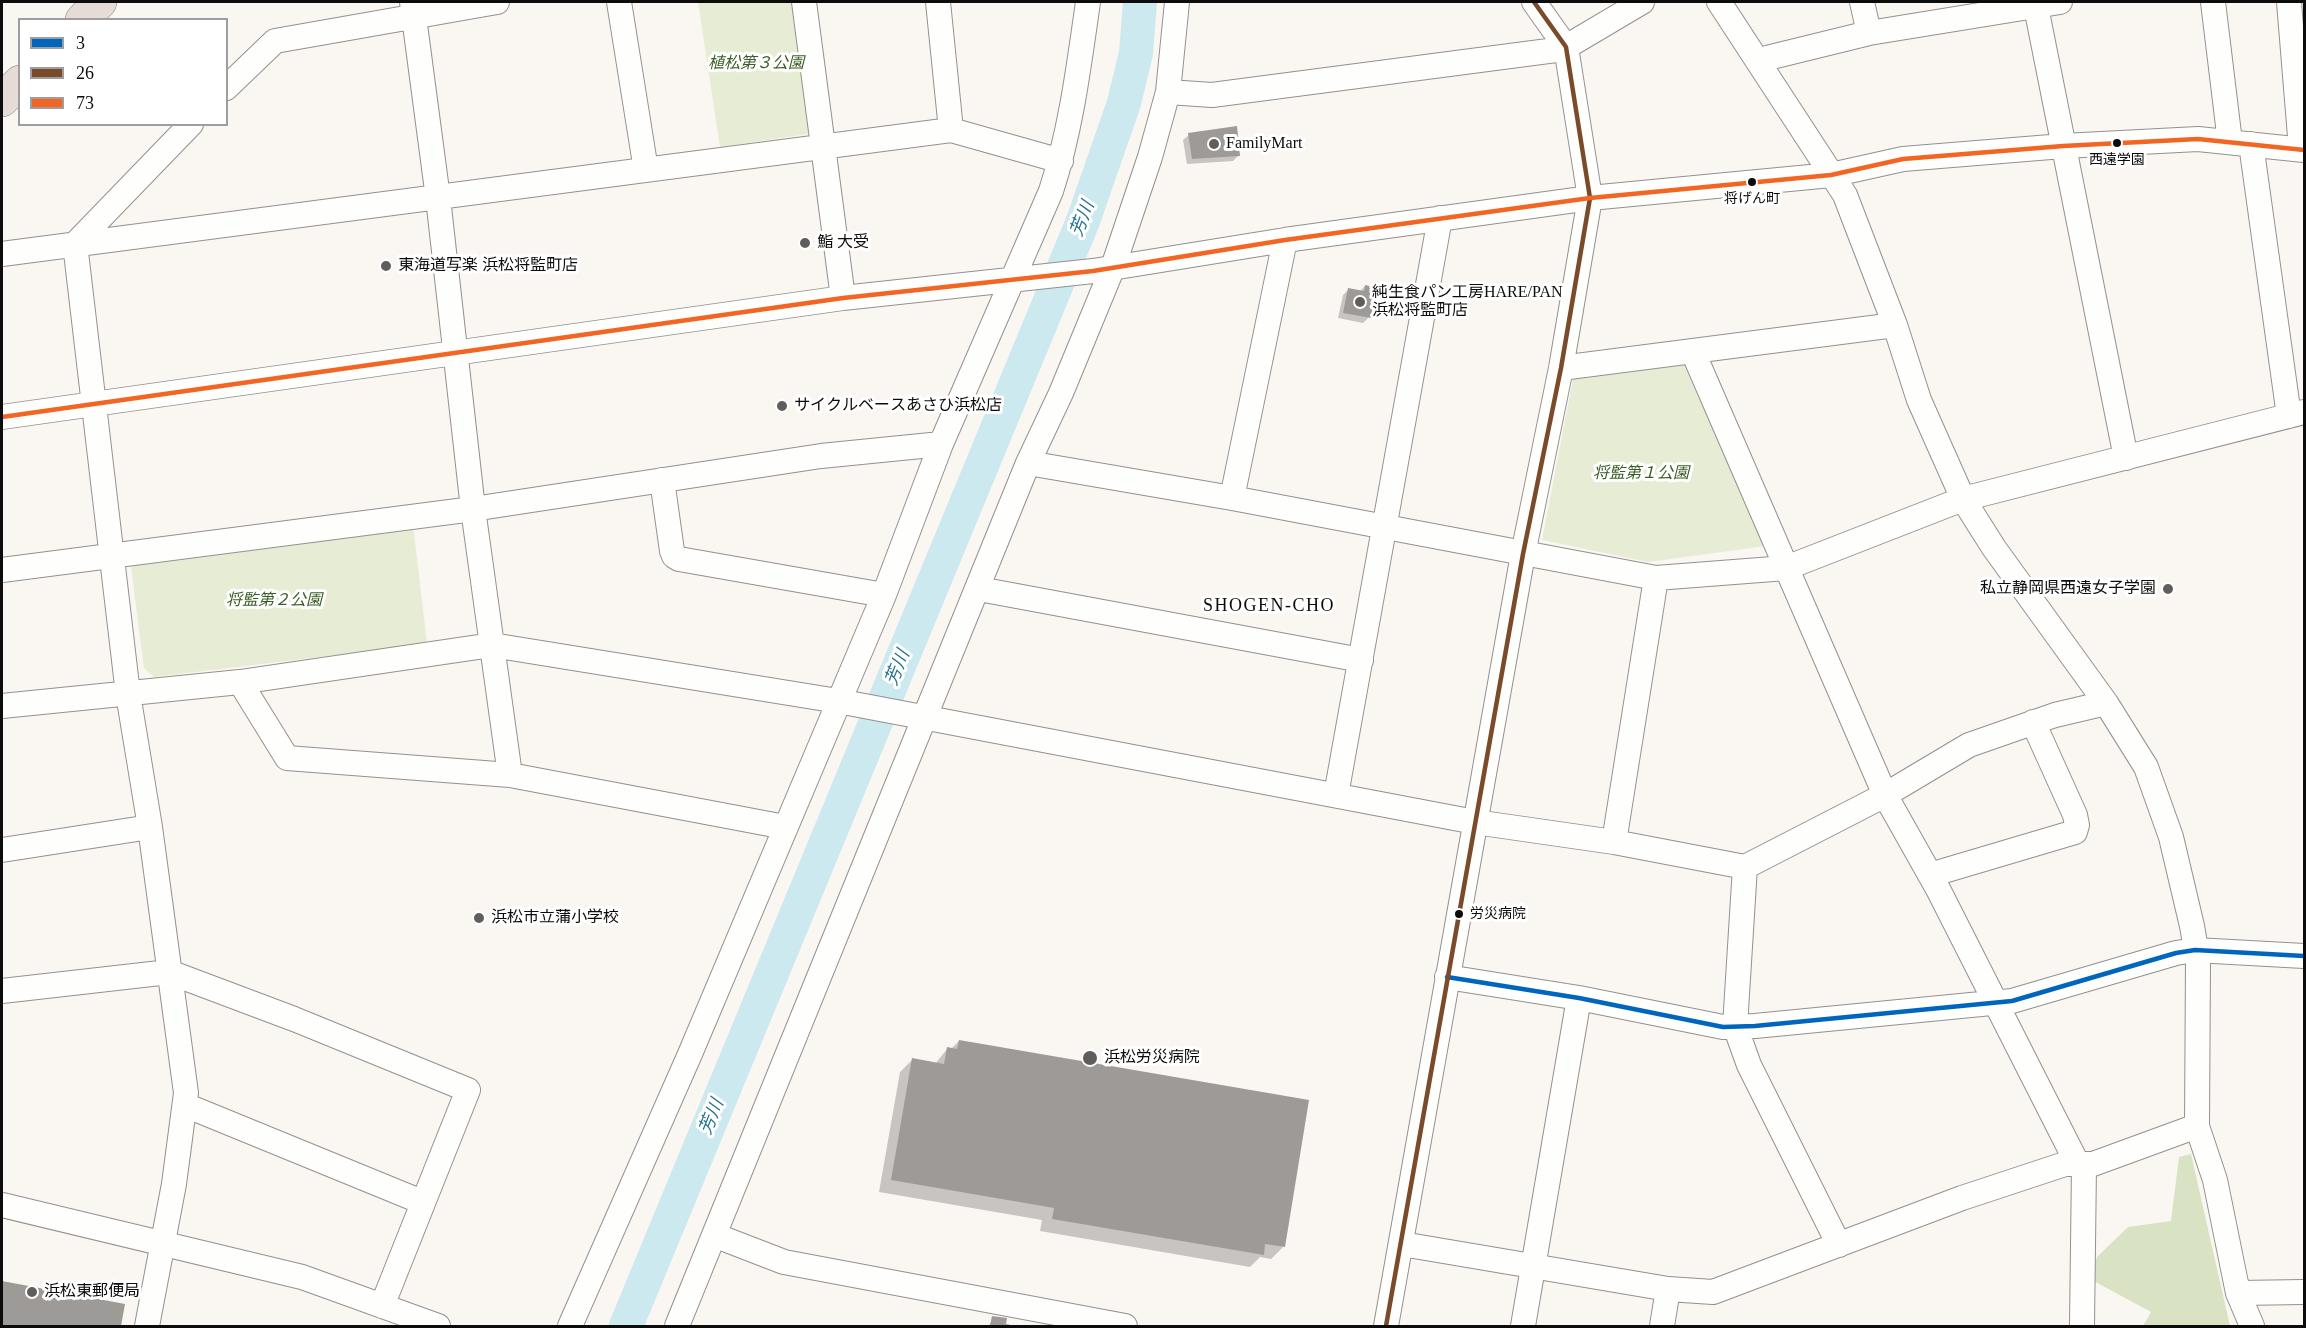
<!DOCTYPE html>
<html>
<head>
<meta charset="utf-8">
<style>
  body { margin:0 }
  #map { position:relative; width:2306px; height:1328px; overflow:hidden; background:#faf6f2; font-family:"Times New Roman",serif }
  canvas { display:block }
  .frame { position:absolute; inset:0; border:3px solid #0c0c0c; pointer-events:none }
  .legend { position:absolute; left:18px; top:18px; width:210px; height:108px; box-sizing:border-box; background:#fff; border:2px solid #9e9e9e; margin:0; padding:8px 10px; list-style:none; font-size:18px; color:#0c0c0c }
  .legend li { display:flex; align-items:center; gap:12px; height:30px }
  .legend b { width:30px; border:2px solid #9e9e9e }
</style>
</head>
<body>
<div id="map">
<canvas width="2306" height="1328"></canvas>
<div class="frame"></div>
<ul class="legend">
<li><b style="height:8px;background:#0065bd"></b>3</li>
<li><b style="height:8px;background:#7a4b2a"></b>26</li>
<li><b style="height:8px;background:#f26522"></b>73</li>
</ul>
</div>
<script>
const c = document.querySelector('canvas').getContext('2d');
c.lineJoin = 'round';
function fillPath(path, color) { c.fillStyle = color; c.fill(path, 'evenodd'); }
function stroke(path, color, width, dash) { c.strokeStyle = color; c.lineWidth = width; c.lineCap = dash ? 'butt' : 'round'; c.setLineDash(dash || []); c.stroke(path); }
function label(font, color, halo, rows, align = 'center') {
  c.font = font + ' "Times New Roman","Noto Sans JP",serif'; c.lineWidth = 6; c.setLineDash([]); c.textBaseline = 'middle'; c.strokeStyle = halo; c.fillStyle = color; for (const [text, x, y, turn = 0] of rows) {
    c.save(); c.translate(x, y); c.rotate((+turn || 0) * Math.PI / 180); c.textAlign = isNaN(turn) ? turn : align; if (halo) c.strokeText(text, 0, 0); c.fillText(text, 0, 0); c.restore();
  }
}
const green = new Path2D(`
  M698 2H796L815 127 808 134 720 147Z
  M1683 363 1766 546 1648 562 1542 540 1574 374Z
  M413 524 427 644 154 677 144 668 131 567 139 556Z`);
const forest = new Path2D(`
  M2191 1154 2230 1326H2143L2151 1312 2090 1279 2097 1257 2128 1227 2171 1221 2179 1157Z`);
const shadow = new Path2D(`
  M1189 135 1239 155 1233 161 1187 164 1183 140Z
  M1365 286 1369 317 1363 323 1338 318 1343 295 1349 289 1360 291Z
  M959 1041 1283 1247 1271 1259 1260 1257 1250 1267 1040 1231 1042 1220 879 1192 900 1072 912 1060 935 1064 947 1049H951Z
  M2 1282 124 1305 120 1326H2Z
  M993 1317 1004 1325 1013 1326H989Z`);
const river = new Path2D(`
  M626 1326 1083 221 1124 103 1136 53 1140 2`);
const building = new Path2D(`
  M1237 126 1240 156 1192 159 1188 133Z
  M1365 285 1378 288 1371 318 1343 313 1348 288 1364 291Z
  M959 1040 1309 1100 1285 1247 1265 1244 1264 1255 1052 1219 1054 1208 891 1180 912 1058 944 1064 947 1047 957 1049Z
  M2 1281 125 1304 121 1326H2Z
  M992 1316 1007 1318 1006 1324 1015 1326H990Z`);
const minor = new Path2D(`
  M412 2 438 198 473 509 510 775
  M619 2 646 170
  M804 2 843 298
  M938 2 951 130
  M1719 2 1845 195 1895 325 1919 400 1963 499 1994 548 2106 703 2146 767 2171 837 2192 926 2198 961 2197 1126 2215 1180 2238 1293 2252 1326
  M1862 2 1869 33
  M2035 2 2126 458
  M2213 2 2230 142
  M2289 2 2301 149
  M1759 60 1869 33 2060 2
  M226 88 275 41 497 2
  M1168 92 1212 95 1556 50 1566 47 1642 2
  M2251 144 2289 416
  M2 254 951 130 1061 161
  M1693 352 1885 795 1938 889 2078 1165
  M1561 368 1895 325
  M2 417 843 298 1093 271 1285 240 1590 198 1831 175 1903 159 2063 146 2198 139 2304 150
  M1028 463 1232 498 1656 578 1786 568 1963 499 2304 412
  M662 480 672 551 674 556 679 559 884 595
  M1232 498 1285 240
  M2 570 473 509 821 456 941 444
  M979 589 1361 660
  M240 682 287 758 510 775 785 827
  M2 706 240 682 492 645 838 701 1475 822 1614 842 1745 867
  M1336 795 1440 218
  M1614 842 1656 578
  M2 850 150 827
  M1930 875 2075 832 2077 825 2075 815 2033 722
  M1447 977 1579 998 1723 1027 1755 1026 2012 1001 2176 953 2195 950 2304 956
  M2 991 169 972 294 1019 468 1090 382 1306
  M185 1105 422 1202
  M2 1205 302 1277 438 1326
  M714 1235 784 1262 1125 1326
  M1402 1244 1668 1289 1713 1292 1962 1198 2065 1164H2093L2197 1126
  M1839 1245 1749 1065 1735 1026 1745 867 1885 795 1969 745 2055 715 2106 703
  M2238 1293 2304 1292
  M147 1326 174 1184 186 1093 150 827 128 694 75 244 191 124
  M570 1326 690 1054 884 595 941 444 1051 191C1071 130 1079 65 1088 2
  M677 1326 1028 463 1061 393 1113 267 1150 157 1168 92 1177 2
  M1386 1326 1523 554 1561 368 1590 198 1566 47 1534 2
  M1523 1326 1579 998
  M1662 1326 1668 1289
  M2082 1326 2084 1165`);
const highway = new Path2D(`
  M82 20 100 2
  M2 100 20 82`);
const bus1 = new Path2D(`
  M1447 977 1579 998 1723 1027 1755 1026 2012 1001 2176 953 2195 950 2304 956`);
const bus2 = new Path2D(`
  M1386 1326 1523 554 1561 368 1590 198 1566 47 1534 2`);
const bus3 = new Path2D(`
  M2 417 843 298 1093 271 1285 240 1590 198 1831 175 1903 159 2063 146 2198 139 2304 150`);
const markers = [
  [2117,143,5,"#0c0c0c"],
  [1214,144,6,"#5f5e5c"],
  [1752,182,5,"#0c0c0c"],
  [805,243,6,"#5f5e5c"],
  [386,266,6,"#5f5e5c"],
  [1360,302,6,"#5f5e5c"],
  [782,406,6,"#5f5e5c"],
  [2168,589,6,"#5f5e5c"],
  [1459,914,5,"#0c0c0c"],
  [479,918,6,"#5f5e5c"],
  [1090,1058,8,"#5f5e5c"],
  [32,1292,6,"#5f5e5c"]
];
const busNames = [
  ["西遠学園",2117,160],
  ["将げん町",1752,199],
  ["労災病院",1470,914,"left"]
];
const parkNames = [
  ["植松第３公園",756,64],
  ["将監第１公園",1641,474],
  ["将監第２公園",274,601]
];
const poiNames = [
  ["FamilyMart",1226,144],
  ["鮨 大受",817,243],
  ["東海道写楽 浜松将監町店",398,266],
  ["純生食パン工房HARE/PAN",1372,293],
  ["浜松将監町店",1372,311],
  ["サイクルベースあさひ浜松店",794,406],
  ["私立静岡県西遠女子学園",2156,589,"right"],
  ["浜松市立蒲小学校",491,918],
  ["浜松労災病院",1104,1058],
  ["浜松東郵便局",44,1292]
];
const waterNames = [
  ["芳川",1083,219,-69],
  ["芳川",898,668,-68],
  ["芳川",712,1117,-68]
];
const neighbourhoodNames = [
  ["SHOGEN-CHO",1269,606]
];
fillPath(green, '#e7ecd4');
fillPath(forest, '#d9e2c3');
fillPath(shadow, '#0003');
stroke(river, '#cce9ef', 34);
fillPath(building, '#9d9a97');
stroke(minor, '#939190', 26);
stroke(highway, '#807f7d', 34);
stroke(minor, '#fefefd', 24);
stroke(highway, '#e6dcd7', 33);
stroke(bus1, '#0065bd', 4.5);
stroke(bus2, '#7a4b2a', 4.5);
stroke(bus3, '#f26522', 4.5);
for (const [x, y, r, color] of markers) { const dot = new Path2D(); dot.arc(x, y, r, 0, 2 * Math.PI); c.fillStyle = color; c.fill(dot); stroke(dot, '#fff', 2); }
label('14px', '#0c0c0c', '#fff', busNames);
label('italic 16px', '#3a5c25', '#fff', parkNames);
label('16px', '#0c0c0c', '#fff', poiNames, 'left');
label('italic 18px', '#26738e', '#fff', waterNames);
c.letterSpacing = '1.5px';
label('18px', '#0c0c0c', '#fff', neighbourhoodNames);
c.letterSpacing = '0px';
</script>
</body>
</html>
